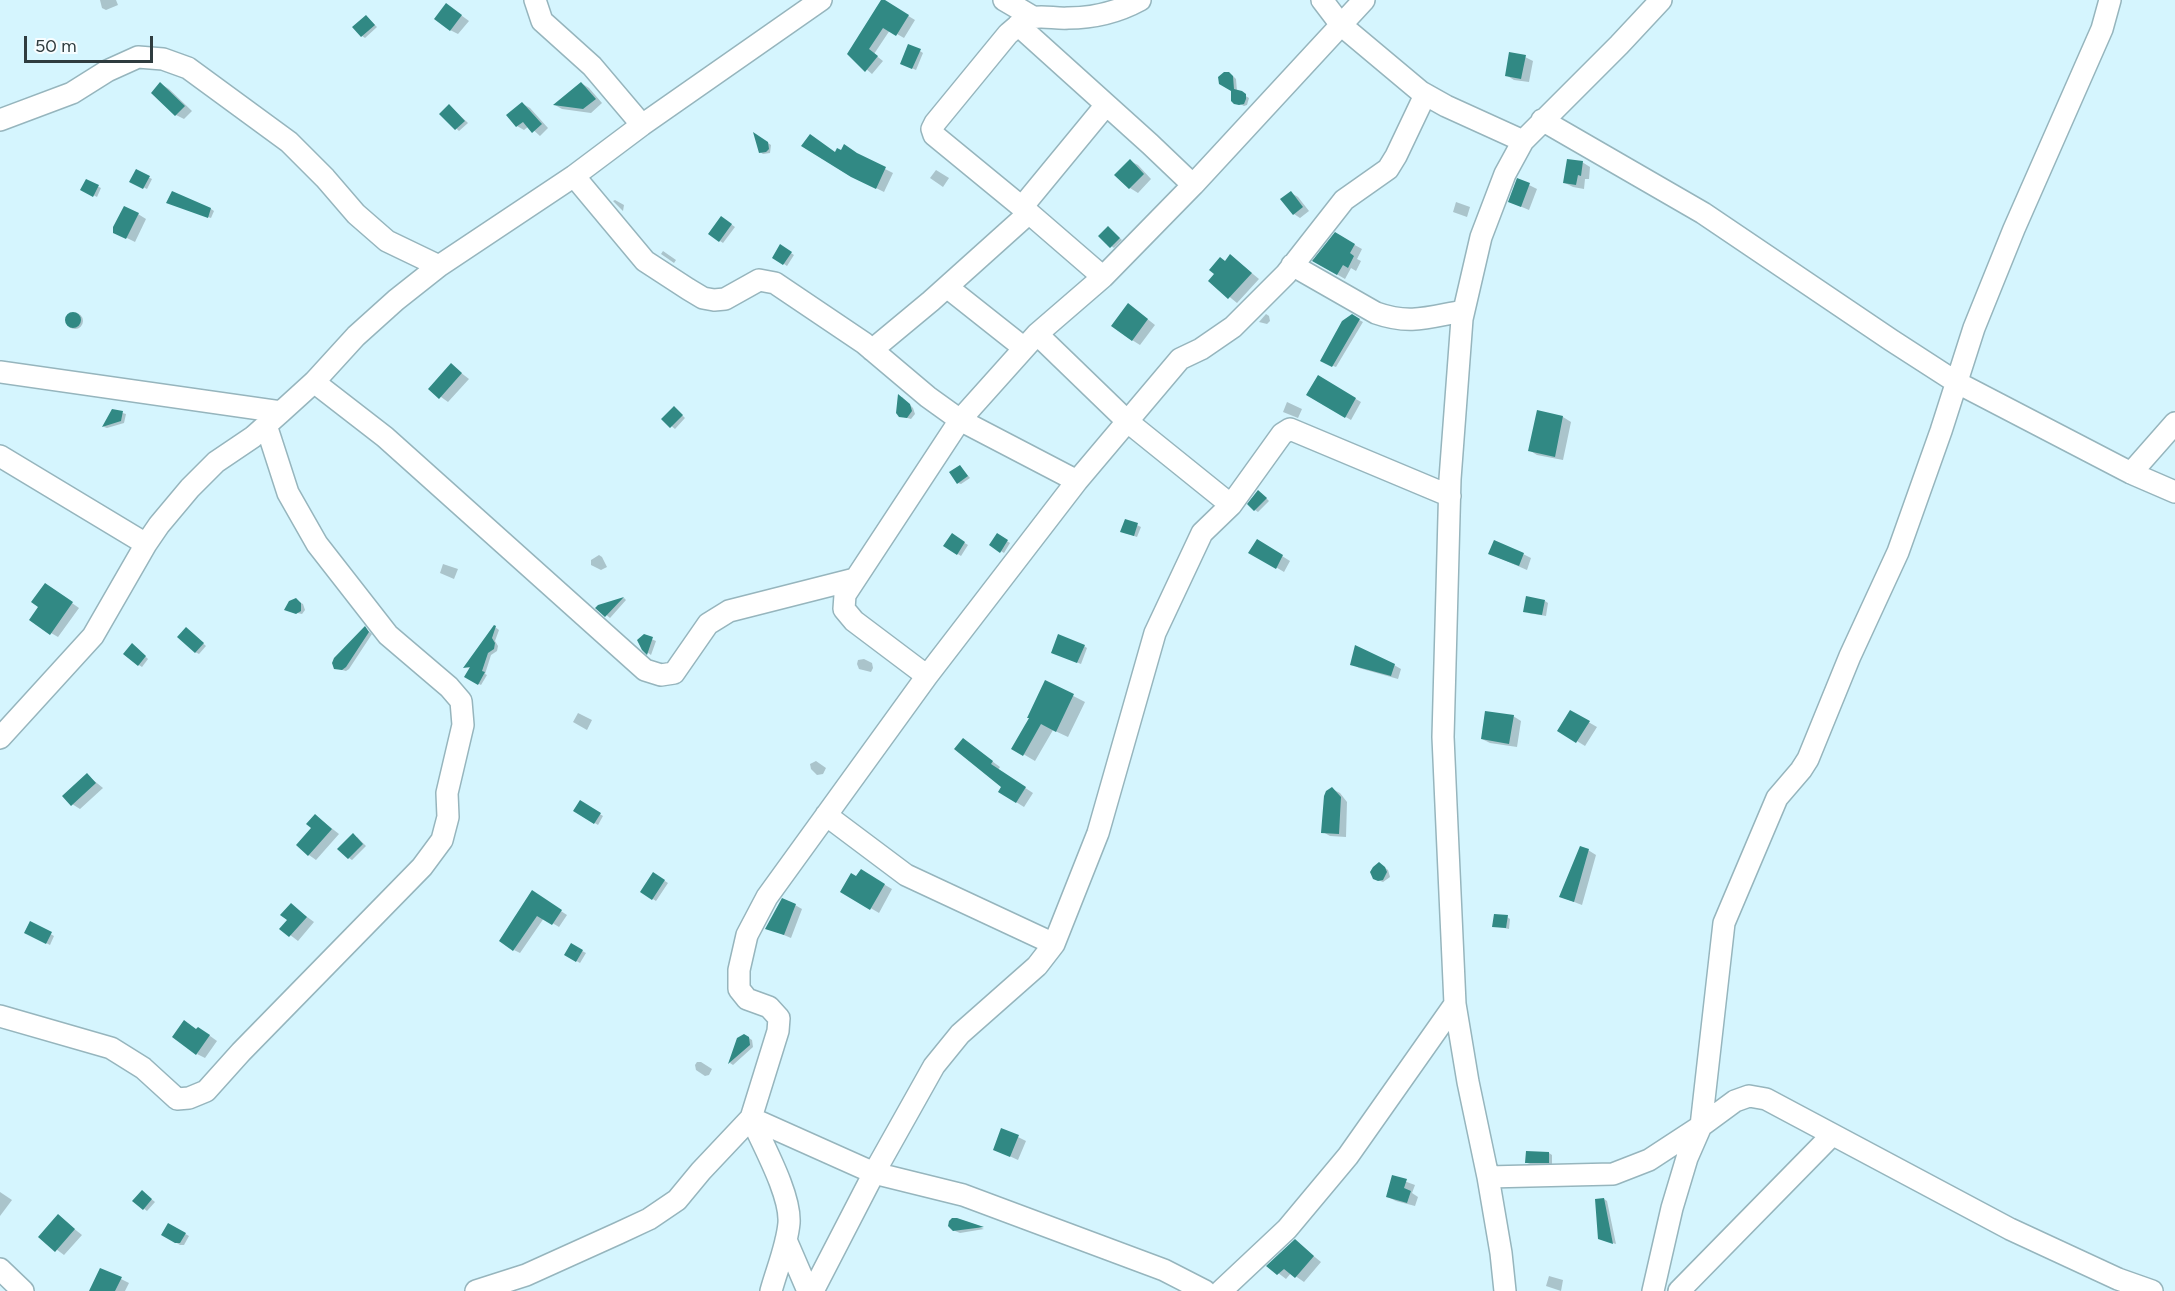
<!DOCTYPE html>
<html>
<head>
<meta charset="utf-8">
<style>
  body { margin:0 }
  #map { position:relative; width:2175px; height:1291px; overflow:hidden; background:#d5f5fe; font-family:Figtree,sans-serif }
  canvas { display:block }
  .scale { position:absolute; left:24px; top:36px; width:129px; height:27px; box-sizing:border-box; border:3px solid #2f3c3f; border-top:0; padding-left:8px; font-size:18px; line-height:21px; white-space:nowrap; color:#2f3c3f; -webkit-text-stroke:4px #f7fdff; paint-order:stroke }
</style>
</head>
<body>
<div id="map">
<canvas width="2175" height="1291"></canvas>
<div class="scale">50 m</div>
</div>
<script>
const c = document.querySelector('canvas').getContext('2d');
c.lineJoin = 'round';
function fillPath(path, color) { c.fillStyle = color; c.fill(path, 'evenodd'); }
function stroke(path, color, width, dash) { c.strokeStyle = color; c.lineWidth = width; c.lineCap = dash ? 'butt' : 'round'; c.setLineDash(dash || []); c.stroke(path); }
const shadow = new Path2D(`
  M100 0H116L118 5 106 10 102 8Z
  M882 0 915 20 904 38 890 30 874 54 883 61 872 74 849 54Z
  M454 10 469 21 458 34 450 30Z
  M366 16 377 27 365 38 362 36Z
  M920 51 923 53 916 70 905 65Z
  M1525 57 1533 61 1529 82 1514 80 1506 75Z
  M1233 76 1236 79 1237 91 1249 98 1247 105 1244 106 1233 100Z
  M581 83 589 88 602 103 591 113 562 109 555 105Z
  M161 84 169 89 192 111 184 119 176 115Z
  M523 104 530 108 548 128 540 136 529 126 524 130 517 126 508 115Z
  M450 106 468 123 459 131 441 114Z
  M755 135 771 145 770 153 763 154 760 152Z
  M836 153 861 157 893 173 884 192 860 180Z
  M1130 161 1138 165 1151 179 1138 193 1130 188 1117 175Z
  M1582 162 1590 167 1589 179H1585L1584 189 1573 187 1565 183Z
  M936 170 949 178 943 187 930 178Z
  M136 171 152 179 147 189 131 181Z
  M87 181 101 188 97 197 82 189Z
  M1529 185 1537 189 1529 210 1510 202Z
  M1291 193 1298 197 1309 211 1300 218 1294 214Z
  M615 200 624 205 623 211 613 201Z
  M1456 202 1470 207 1467 217 1453 212Z
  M172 204 211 209 214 211 211 218Z
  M138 214 146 219 135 242 123 236Z
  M725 220 735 227 723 243 720 241Z
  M1111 230 1122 240 1114 248 1111 246Z
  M1335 234 1362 249 1357 259 1361 261 1356 271 1351 268 1345 279 1314 261Z
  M780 246 794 255 787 266 774 257Z
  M663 251 676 260 674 263 661 254Z
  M1231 256 1259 279 1237 303 1210 281Z
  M1136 310 1155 325 1140 345 1132 340Z
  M67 321a8 8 0 1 1 16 0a8 8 0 1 1-16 0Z
  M1266 314 1269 316 1270 321 1267 324 1259 322Z
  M1352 316 1363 322 1336 367 1325 363Z
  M451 365 469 379 448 402 430 389Z
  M1318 377 1361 402 1351 420 1308 395Z
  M902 397 913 408 915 414 911 419 900 416Z
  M1287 402 1302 409 1298 418 1283 412Z
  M112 410 126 414 124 423 107 428 104 427Z
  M677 410 685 418 675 429 663 419Z
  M1538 412 1563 417 1571 422 1563 460 1537 455 1529 450Z
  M960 466 970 478 961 484 958 483Z
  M1261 493 1269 501 1258 512 1255 510Z
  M1126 520 1141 527 1137 537 1125 533Z
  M952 535 968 545 961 556 945 546Z
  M997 535 1010 543 1004 553 991 545Z
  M1258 541 1290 561 1284 572 1251 552Z
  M1490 554H1523L1531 558 1527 570Z
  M599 555 602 557 607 567 601 570 591 565V560Z
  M443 564 458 569 454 579 440 573Z
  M52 589 79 608 58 637 51 633Z
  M624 598 626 600 610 618 598 608Z
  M295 600 303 604 305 610 302 614 289 611Z
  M1545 601 1548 603 1546 616 1528 613Z
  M495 627 499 630 495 641 498 646 497 651 491 655 485 674 487 675 481 685 466 677 471 668 465 667Z
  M365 628 372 634 349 669 346 671 335 668Z
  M190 631 206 646 199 654 195 652Z
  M644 636 656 641 651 655 643 649Z
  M1084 646 1087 648 1081 664 1056 654Z
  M136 647 148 659 142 667 139 665Z
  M864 659 872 663 873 668 871 672 859 669 857 664 858 660Z
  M1352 664 1394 665 1401 669 1398 679 1359 668Z
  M1046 682 1085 702 1068 737 1053 730 1035 761 1013 748 1031 718Z
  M1571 712 1597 727 1585 746 1559 730Z
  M578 713 592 720 587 730 573 722Z
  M1513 716 1521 721 1517 747 1490 743 1482 739Z
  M963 740 1000 767 998 770 1033 793 1024 807 1000 792 1003 786Z
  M816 761 826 768 823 774 817 775 811 769 810 764Z
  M87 775 103 788 80 809 72 804Z
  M1332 789 1340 793 1347 802 1346 837 1330 836 1323 832Z
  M580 802 603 816 598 825 575 811Z
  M316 816 339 834 316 860 309 855Z
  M357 837 366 846 352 860 349 858Z
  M1588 850 1596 855 1582 905 1561 897Z
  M1382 866 1388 870 1390 877 1383 882 1378 880Z
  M861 871 892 889 879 913 842 891 857 878Z
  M654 874 668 883 656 901 642 892Z
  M532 892 567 915 559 927 544 918 520 953 514 950Z
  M291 905 314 922 298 941 281 928 289 920Z
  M795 905 802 909 791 938 767 928Z
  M1507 917 1510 919 1509 929 1494 926Z
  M30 923 54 936 50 945 26 933Z
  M571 945 586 953 580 963 566 955Z
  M206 1033 217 1041 205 1058 197 1054Z
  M749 1038 752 1040 753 1047 733 1065 730 1063 738 1039Z
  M697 1062H701L712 1069 709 1075 705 1076 696 1070 695 1065Z
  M1018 1137 1026 1141 1018 1160 994 1149Z
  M1549 1153 1552 1155V1164H1530L1527 1163Z
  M1393 1177 1415 1185 1412 1193 1418 1197 1415 1206 1396 1201 1388 1197Z
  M0 1192 12 1200 0 1216Z
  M145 1194 155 1202 147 1211 134 1201Z
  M1604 1199 1607 1201 1616 1244 1603 1240Z
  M58 1216 82 1235 64 1255 40 1237Z
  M957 1219 984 1229 960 1233 955 1231Z
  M169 1225 189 1236 184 1245H180L163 1235Z
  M1295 1241 1321 1262 1304 1282 1291 1273 1286 1279 1269 1266Z
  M1549 1276 1563 1280 1561 1291 1546 1286Z
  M121 1279 129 1283 125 1291H91Z`);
const building = new Path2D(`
  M881 0H885L909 15 896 36 883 28 869 49 878 56 865 72 847 54Z
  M446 3 462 15 450 31 434 19Z
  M366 15 375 25 361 37 352 27Z
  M908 44 921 49 912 69 900 64Z
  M1509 52 1526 55 1521 79 1505 76Z
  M1224 72H1229L1233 76 1234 89 1242 91 1246 94V99L1244 104 1239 105 1234 104 1231 101V91L1219 84 1218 77Z
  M160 82 185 106 175 116 151 93Z
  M581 82 596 99 583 109 553 105Z
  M522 102 542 124 532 133 523 122 516 127 506 115Z
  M449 104 465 121 455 130 439 114Z
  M753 132 768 142 769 149 766 152 759 153Z
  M810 134 835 152 837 148 841 150 844 144 857 153 886 167 876 189 851 177 801 146Z
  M1130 159 1144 174 1129 189 1114 175Z
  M1567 159 1583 161 1581 176 1578 175 1576 185 1563 183Z
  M136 169 150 176 143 189 129 182Z
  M1517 178 1530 183 1521 207 1508 202Z
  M86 179 99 185 93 197 80 190Z
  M172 191 211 208 208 218 166 203Z
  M1291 191 1303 207 1293 215 1280 199Z
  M124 206 139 213 126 239 113 233V227Z
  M721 216 732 224 719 242 708 234Z
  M1108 226 1120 238 1110 248 1098 236Z
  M1335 232 1355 244 1350 253 1354 256 1348 268 1343 265 1337 275 1312 261Z
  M780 244 792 252 783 265 772 258Z
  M1230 254 1252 273 1228 299 1208 281 1214 274 1209 270 1220 257 1225 261Z
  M1128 303 1148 319 1132 341 1111 326Z
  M65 320a8 8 0 1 1 16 0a8 8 0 1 1-16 0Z
  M1352 314 1360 319 1332 367 1320 361 1342 321Z
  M451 363 462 373 439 399 428 389Z
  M1318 375 1356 398 1345 418 1306 395Z
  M898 394 910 404 912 411 907 418 899 417 896 413Z
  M674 406 683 415 670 428 661 419Z
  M112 409 123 411 121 421 102 427Z
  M1537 410 1563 416 1555 457 1528 451Z
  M960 465 968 476 957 484 949 472Z
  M1258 490 1267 498 1254 511 1247 504Z
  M1125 519 1138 523 1134 536 1120 532Z
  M952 533 965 542 957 555 943 546Z
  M997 533 1008 540 1000 553 989 545Z
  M1257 539 1283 555 1276 569 1248 553Z
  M1494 540 1524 553 1519 566 1488 554Z
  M45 583 73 602 50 635 29 620 38 607 31 602Z
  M1526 596 1545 600 1542 615 1523 612Z
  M624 597 605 617 595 608 598 605Z
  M296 598 301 603V611L296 614 284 610 289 601Z
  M494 625 496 626 492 638 495 643 494 649 488 653 482 671 485 672 478 685 464 677 470 667 463 668Z
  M365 626 369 632 346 667 342 670 334 669 332 663 334 658Z
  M186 627 204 643 195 653 177 637Z
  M644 634 653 637 647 655 642 650 637 640Z
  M1058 634 1085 645 1077 663 1051 653Z
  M132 643 146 656 138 666 123 654Z
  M1355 645 1395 664 1391 676 1350 665Z
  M1045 680 1074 694 1056 732 1041 724 1023 756 1011 749 1029 718H1027Z
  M1570 710 1590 721 1576 743 1557 731Z
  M1485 711 1514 715 1509 744 1481 739Z
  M963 738 993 761 991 764 1026 787 1016 803 998 792 1001 787 954 749Z
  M87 773 96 783 71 806 62 796Z
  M1332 787 1341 797 1339 834 1321 833 1324 796 1326 791Z
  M580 800 601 813 594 824 573 811Z
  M315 814 332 829 308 856 296 845 311 828 306 824Z
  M353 833 363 844 348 859 337 849Z
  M1580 846 1589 849 1574 902 1559 897Z
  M1379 862 1385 867 1387 872 1383 880 1378 881 1373 879 1370 872 1373 867Z
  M861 869 885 884 870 910 840 892 851 873 856 876Z
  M653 872 665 880 652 900 640 892Z
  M532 890 562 910 552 925 537 916 513 951 499 941Z
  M782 898 796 904 784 935 765 929Z
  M291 903 307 917 289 937 279 929 287 920 280 915Z
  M1494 914 1508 915 1506 928 1492 927Z
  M30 921 52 932 46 944 24 933Z
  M571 943 583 950 576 962 564 955Z
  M184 1020 196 1029 198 1027 210 1035 196 1055 172 1037Z
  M744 1034 749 1037 750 1045 728 1064 737 1038Z
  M1001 1128 1019 1135 1010 1157 993 1150Z
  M1526 1151 1549 1152V1163H1525Z
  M1392 1175 1407 1179 1404 1188 1411 1191 1407 1203 1386 1197Z
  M142 1190 152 1199 143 1210 132 1201Z
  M1604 1198 1613 1244 1598 1239 1595 1199Z
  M58 1214 75 1229 55 1252 38 1237Z
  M952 1218H957L984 1227 953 1231 948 1226 949 1221Z
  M168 1223 186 1233 180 1243H175L161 1235Z
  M1295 1239 1314 1256 1295 1278 1284 1269 1277 1275 1266 1266Z
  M100 1268 122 1277 115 1291H89Z`);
const minor = new Path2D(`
  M535 0 542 21 592 66 642 125
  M1004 0 1033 17
  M1322 0 1341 25 1421 92 1446 106 1523 141
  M1018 25 1150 144 1193 185
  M0 120 72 93 107 71 138 57 163 59 188 68 289 142 325 178 356 214 387 241 439 266
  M1542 120 1703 213 1891 340 1956 382 2131 473 2175 492
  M574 176 645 261 688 289 703 298 714 300 725 299 759 280 775 283 864 343 928 397 960 420 1077 481
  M1022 207 1106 105
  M1292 265 1376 313C1410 325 1429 317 1463 311
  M1103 277 1029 213 934 135 932 129 935 123 1008 34C1015 28 1022 21 1031 18 1042 15 1056 19 1068 18 1093 18 1118 12 1140 0
  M947 287 1024 348
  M1037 334 1128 422 1231 505
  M872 350 931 301 1029 213
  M0 372 281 412
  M314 382 385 437 645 670 661 675 674 673 708 624 729 611 855 579
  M0 456 146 544
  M2131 473 2175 423
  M927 676 854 621 844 609 845 595 960 420 1037 334 1103 277 1193 185 1364 0
  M0 738 93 636 146 544 159 525 190 488 216 462 253 437 281 412 314 382 356 336 396 300 439 266 574 176 642 125 821 0
  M826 815 906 875 1054 944
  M0 1016 111 1048 143 1068 177 1099 189 1098 206 1091 241 1052 422 867 442 840 448 817 447 793 463 725 461 701 449 687 388 635 317 544 288 493 266 425
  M751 1118 874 1173 963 1195 1164 1270 1205 1291
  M751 1118C763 1145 791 1195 789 1223 787 1246 777 1269 771 1291
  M1488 1177 1613 1174 1649 1160 1701 1126 1735 1101 1749 1096 1766 1099 2010 1229 2118 1279 2152 1291
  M786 1240 808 1291
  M0 1269 23 1291
  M476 1291 526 1275 619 1233 649 1219 677 1200 701 1171 751 1118 778 1031 779 1018 769 1007 747 999 739 989V970L747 935 767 897 927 676 1077 481 1180 359 1201 349 1233 327 1286 274 1344 200 1388 169 1396 156 1425 95
  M813 1291 874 1173 934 1066 960 1034 1037 966 1054 944 1098 833 1155 633 1202 533 1231 505 1282 434 1290 429 1450 496
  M1221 1291 1287 1229 1348 1156 1455 1004
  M1505 1291 1501 1253 1488 1177 1468 1082 1455 1004 1446 805 1443 737 1450 479 1462 319 1481 237 1505 174 1523 141 1619 45 1661 0
  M1653 1291 1672 1208 1687 1158 1701 1126 1724 923 1777 798 1801 770 1808 759 1850 656 1898 552 1941 431 1974 328 2014 229 2102 29 2110 0
  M1679 1291 1832 1135`);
fillPath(shadow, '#0003');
fillPath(building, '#318984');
stroke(minor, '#96b5bd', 24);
stroke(minor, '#fff', 21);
</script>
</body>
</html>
